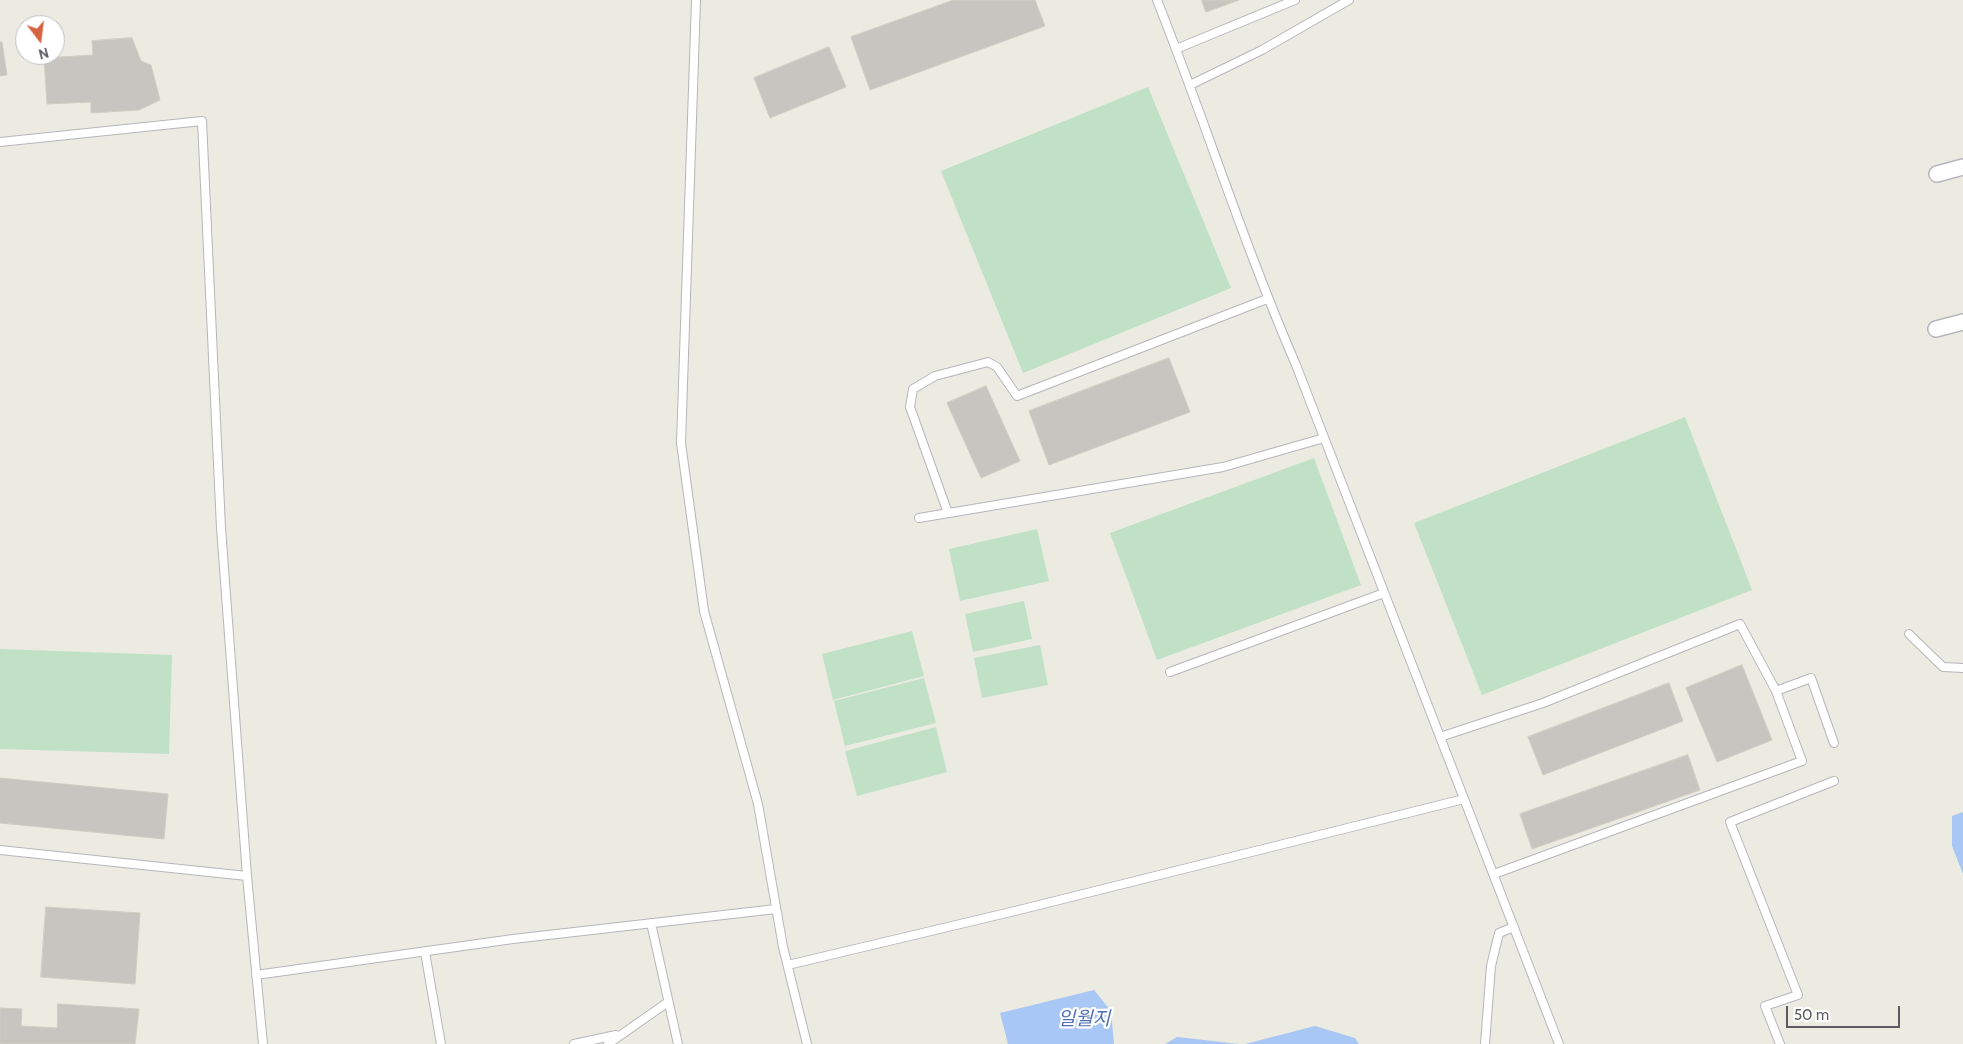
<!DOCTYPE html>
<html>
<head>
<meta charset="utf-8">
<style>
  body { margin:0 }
  #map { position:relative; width:1963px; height:1044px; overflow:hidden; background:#ecebe2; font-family:Cabin,sans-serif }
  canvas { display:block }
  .north { position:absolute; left:15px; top:15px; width:50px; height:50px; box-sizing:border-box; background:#fff; border:1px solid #bdbec0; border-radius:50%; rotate:165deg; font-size:14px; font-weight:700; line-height:20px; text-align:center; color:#5b5c61 }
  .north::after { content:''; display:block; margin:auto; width:18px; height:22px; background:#d5633f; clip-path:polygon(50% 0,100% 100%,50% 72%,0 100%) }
  .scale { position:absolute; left:1786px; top:1006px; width:114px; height:22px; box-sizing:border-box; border:2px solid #5b5c61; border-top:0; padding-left:6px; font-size:15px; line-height:18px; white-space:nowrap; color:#5b5c61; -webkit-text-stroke:4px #fff; paint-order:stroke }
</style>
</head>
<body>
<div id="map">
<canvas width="1963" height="1044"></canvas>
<div class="north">N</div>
<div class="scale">50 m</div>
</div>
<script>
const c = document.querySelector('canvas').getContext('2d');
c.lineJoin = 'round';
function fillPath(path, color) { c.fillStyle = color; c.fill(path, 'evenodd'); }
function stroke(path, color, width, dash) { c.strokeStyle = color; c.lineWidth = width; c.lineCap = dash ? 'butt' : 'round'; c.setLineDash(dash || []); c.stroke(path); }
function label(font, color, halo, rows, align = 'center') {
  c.font = font + ' Cabin,"Noto Sans KR",sans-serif'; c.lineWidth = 4.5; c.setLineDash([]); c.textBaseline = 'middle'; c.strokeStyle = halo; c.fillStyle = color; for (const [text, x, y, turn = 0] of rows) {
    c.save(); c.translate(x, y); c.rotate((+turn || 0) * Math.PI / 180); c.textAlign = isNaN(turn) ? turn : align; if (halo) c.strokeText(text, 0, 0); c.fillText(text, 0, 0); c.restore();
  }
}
const green = new Path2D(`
  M1148 87 1231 288 1023 373 941 171Z
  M1685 417 1752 590 1482 695 1414 523Z
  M1314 458 1361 585 1157 660 1110 533Z
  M1037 529 1049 581 960 601 949 549Z
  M1024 601 1032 639 973 652 965 614Z
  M912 631 924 676 833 700 822 654Z
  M1040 645 1048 685 982 698 974 658Z
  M0 649 172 655 169 754 0 749Z
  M924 678 936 723 845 746 834 701Z
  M936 727 947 772 857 796 845 751Z`);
const water = new Path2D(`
  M1963 812V874L1952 846V816Z
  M1094 990 1111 1011 1114 1044H1008L1000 1013Z
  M1315 1026 1355 1038 1359 1044H1245Z
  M1177 1037H1178L1239 1044H1165Z`);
const building = new Path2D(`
  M954 0H1035L1045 26 870 90 851 37Z
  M1202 0H1239L1206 12Z
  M132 38 141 61 151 65 160 100 139 110 91 113V102L47 104 44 58 93 55 92 41Z
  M0 42H2L7 75 0 76Z
  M829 47 846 87 770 118 754 78Z
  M1169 358 1190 412 1049 465 1029 411Z
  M986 386 1020 461 981 478 947 403Z
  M1742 665 1772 740 1717 762 1686 688Z
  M1669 683 1683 721 1543 775 1528 737Z
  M1688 755 1700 790 1532 849 1520 814Z
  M0 778 168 794 164 839 0 823Z
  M46 907 140 913 135 984 41 977Z
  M58 1004 139 1009 135 1044H0V1008L22 1009 21 1026 57 1028Z`);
const lane = new Path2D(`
  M696 0 681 443 704 611 758 804 783 947 807 1044
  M1157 0C1205 121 1244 245 1296 365L1559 1044
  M1176 49 1295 0
  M1190 85 1262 50 1349 0
  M0 142 202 121 221 528 247 876 263 1044
  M948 513 910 407 913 389 935 376 988 362 997 367 1017 396 1267 299
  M919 518 1223 467 1324 438
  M1909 634 1943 667 1963 668
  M1170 672 1384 593
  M1440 737 1543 703 1740 624 1776 691
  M0 850 247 876
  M1494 874 1802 761 1776 691 1811 678 1834 743
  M651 923 678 1044
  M425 952 441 1044
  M788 965 1015 911 1464 799
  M256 975 513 939 776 909
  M574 1044 616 1035
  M608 1044 668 1002
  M1485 1044 1491 966 1499 933 1514 927
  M1780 1044 1765 1006 1798 995 1730 822 1834 781`);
const street = new Path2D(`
  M1937 174 1963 167
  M1936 329 1963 322`);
const waterNames = [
  ["일월지",1084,1019]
];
fillPath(green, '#c1e1c6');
fillPath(water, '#a9c7f5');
fillPath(building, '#c7c5bf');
stroke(building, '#cfcdc1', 1);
stroke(lane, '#b5b6bb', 10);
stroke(street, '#b5b6bb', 18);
stroke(lane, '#fff', 8);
stroke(street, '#fff', 15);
label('italic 19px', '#4f70b5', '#fff', waterNames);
</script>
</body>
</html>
